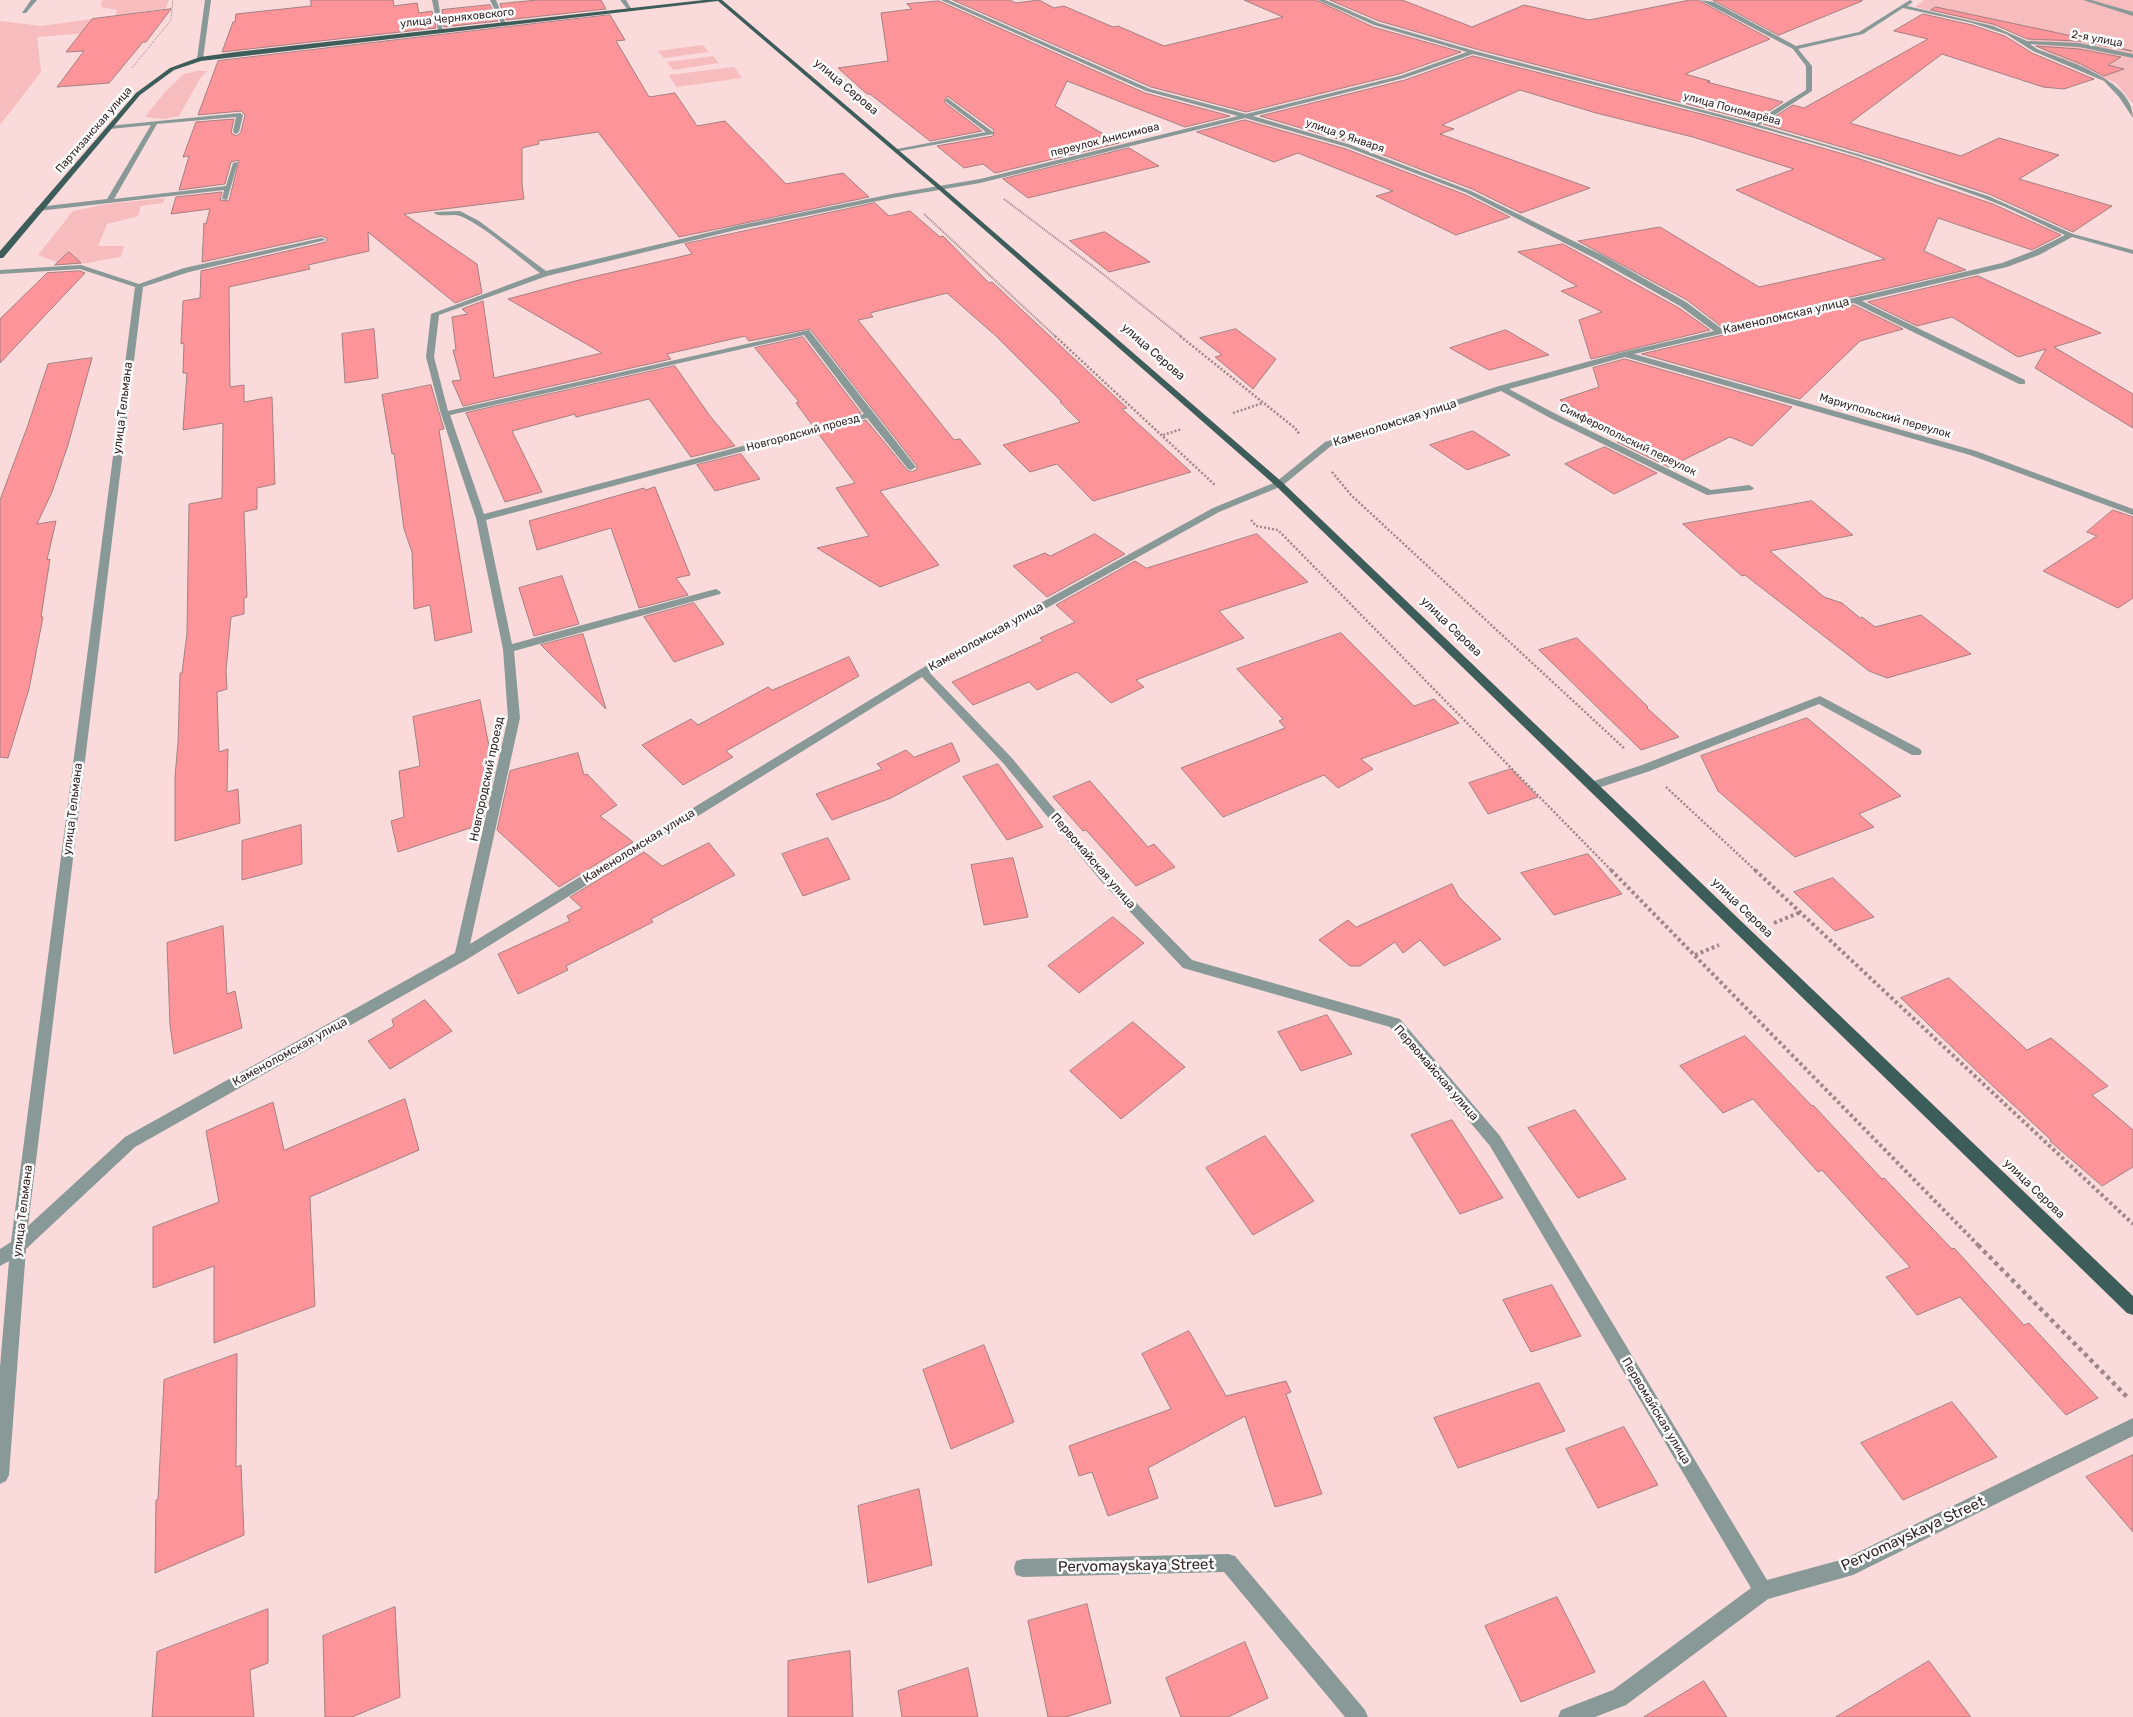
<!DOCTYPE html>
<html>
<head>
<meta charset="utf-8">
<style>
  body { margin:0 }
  canvas { display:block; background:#fadada }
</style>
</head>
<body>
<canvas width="2133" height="1717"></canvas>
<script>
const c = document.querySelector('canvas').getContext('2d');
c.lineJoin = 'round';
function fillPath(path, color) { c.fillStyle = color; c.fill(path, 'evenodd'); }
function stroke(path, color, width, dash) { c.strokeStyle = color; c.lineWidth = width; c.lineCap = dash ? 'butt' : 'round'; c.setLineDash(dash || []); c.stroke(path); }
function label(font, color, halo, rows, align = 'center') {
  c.font = font + ' Rubik,sans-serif'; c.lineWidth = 5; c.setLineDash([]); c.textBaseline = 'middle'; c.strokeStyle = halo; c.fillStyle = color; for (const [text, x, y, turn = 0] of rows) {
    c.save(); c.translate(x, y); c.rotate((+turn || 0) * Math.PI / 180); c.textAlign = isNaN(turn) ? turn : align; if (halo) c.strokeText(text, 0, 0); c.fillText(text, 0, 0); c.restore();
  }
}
const green = new Path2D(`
  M102 0H169L166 8 135 13 130 27 86 33 37 37 41 72 0 125V21L41 26 115 16 117 10 101 7Z
  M1924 0H2133V104L2116 83 2043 51 2028 38 2008 29 1915 7Z
  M703 45 709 52 664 58 658 51Z
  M713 56 719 63 673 70 667 62Z
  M734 67 742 78 676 87 669 75Z
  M197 71H207L201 77 179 116 164 119 145 117 165 92 184 74Z
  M165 198 163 203 141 206 138 216 107 224 98 246H124L121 257C102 259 84 266 65 264 56 263 47 258 38 255L73 211 107 204Z`);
const building = new Path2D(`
  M311 0H393L394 6 417 3 419 13 432 11 436 28 222 52 233 22H235L236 14 311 6Z
  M538 0H601L606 9 506 20 500 4Z
  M953 0H1010L1016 3 1039 0 1054 8 1064 6 1113 27 1118 26 1164 46 1283 17 1244 0H1316L1373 27 1461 52 1399 74 1246 112 1151 87Z
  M1330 0H1402L1472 27 1524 5 1589 20 1690 0H1698L1770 39 1685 74 1710 81 1707 82 1783 102 1753 121 1476 49 1379 21Z
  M1713 0H1862V1L1779 35Z
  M939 1 1145 93 1230 116 1185 127 1067 81 1055 106 1119 143 995 173 983 164 964 168 937 146 993 136 994 130 947 96 944 102 982 131 930 141 870 94H867L838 68 888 61 881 13 912 9 907 4Z
  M490 5 498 21 444 27 442 10Z
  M1936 7 2105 43 2103 44 2132 51 2079 41 2027 39 1993 24 1931 10Z
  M171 9 146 42H143L109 83 57 87 84 51 66 52 92 19Z
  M1923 14 1972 25 2005 36 2032 53 2094 79 2064 89 2043 87 1942 54 1850 123 1961 156 1999 138 2059 155 2019 179 2112 206 2073 232 1989 194 1879 158 1763 124 1793 105 1804 108 1928 39 1894 31Z
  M610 15 625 40 616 41 649 97 675 93 697 126 725 121 786 184 843 173 869 197 679 237 598 132 538 141 539 144 522 148V184L524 199 404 214 477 264 482 293 455 303 368 232 369 251 308 265 310 269 229 287 230 387 244 385V402L272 397 275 484 257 488V509L244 512 247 597 244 598V614L231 617 226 671 227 689 217 692 219 752 228 749 227 792 238 789 240 823 175 841V777L178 743 180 673H182L187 633 189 504 222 498 223 423 183 430 187 373H183L184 343 181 344 183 301 200 298 201 271 326 242 328 239 322 236 202 262 204 223 206 224 210 209 171 214 176 197 222 192 220 200 229 201 239 160 231 162 225 184 179 190 189 156 183 157 196 122 234 119 231 133 237 136 241 132 245 115 241 111 198 115 218 61Z
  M2036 46 2079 49 2121 57 2108 65 2124 69 2104 76 2081 64Z
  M1473 56 1729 121 1857 158 1993 204 2061 235 2032 250 1938 218 1924 251 1966 270 1722 327 1687 300 1578 241 1660 227 1759 287 1885 259 1736 190 1794 169 1693 137 1596 113 1520 90 1442 125 1454 129 1440 134 1590 188 1521 213 1472 189 1352 143 1260 116 1405 80Z
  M1245 120 1346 149 1466 195 1510 217 1456 235 1376 196 1393 191 1298 153 1274 162 1197 132Z
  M1129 148 1159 166 1028 198 1003 179Z
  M875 203 889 216 910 211 940 237 943 236 989 283 992 282 1127 408 1122 409 1191 472 1093 501 1057 464 1030 472 1003 445 1080 422 1060 402H1062L996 336 947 293 870 313 873 317 858 320 954 440 960 439 981 464 880 491 939 565 880 587 817 548 869 536 836 488 855 483 818 433 866 420 907 470 912 472 917 469V466L810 329 749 341 745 336 667 354 671 359 463 406 452 381 461 380 453 350H456L452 317 468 314 462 309 483 301 494 378 602 353 508 299 579 280 692 254 685 244Z
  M1105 232 1150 262 1109 272 1070 241Z
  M1563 244 1679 308 1710 330 1591 359 1579 320 1602 312 1561 291 1577 286 1518 252Z
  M69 252 81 263 55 265Z
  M80 271 85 273 0 363V319L47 273Z
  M1978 276 2101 333 2054 347 2133 394V428L2035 368 2046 349 2018 357 1952 317 1917 326 1868 302Z
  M1854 305 1903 329 1860 341 1800 399 1642 354Z
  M374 329 378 378 345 383 342 334Z
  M1236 329 1276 359 1253 389 1215 357 1222 355 1200 338Z
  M1506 330 1549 355 1489 370 1450 348Z
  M803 337 861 413 813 426 796 403 799 402 755 348Z
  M92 358 68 445 52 492 37 524 56 521 47 560 50 559 41 617H43L29 689 8 758 0 757V500L28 425 48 364Z
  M1625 359 1792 407 1752 446 1730 437 1669 467 1617 442 1623 439 1614 435 1617 433 1560 400 1599 387 1593 368Z
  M675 366 710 416 735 446 691 457 649 399 576 417 575 414 512 431 542 492 505 502 466 413Z
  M431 385 444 429 439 430 472 632 435 641 430 605 414 609 412 552 404 529 394 453 392 454 382 395Z
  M1473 431 1510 455 1467 470 1430 445Z
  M1605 447 1657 473 1614 494 1565 464Z
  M741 454 760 479 715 491 697 465Z
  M655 487 690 575 676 578 688 595 639 608 611 528 537 550 529 521 644 488 645 490Z
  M1812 501 1853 535 1770 551 1824 597 1842 603 1860 618 1862 617 1875 627 1921 615 1971 654 1887 678 1869 671 1745 575 1742 576 1683 524Z
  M2113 510 2133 517V598L2118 608 2043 571 2097 536 2087 532Z
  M1095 534 1125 554 1047 597 1013 566 1045 553 1050 556Z
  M1257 534 1308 582 1219 611 1244 638 1136 680 1144 687 1111 703 1077 672 1037 690 1029 682 973 705 952 682 1043 641 1040 638 1075 622 1056 605 1135 561 1146 568Z
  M562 576 579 624 534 636 519 588Z
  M694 603 724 644 674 662 644 617Z
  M1341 633 1414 706 1434 699 1459 723 1361 759 1373 769 1338 788 1324 775 1223 817 1181 768 1285 728 1279 721 1283 719 1237 669Z
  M583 634 606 709 541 645Z
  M1577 638 1648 707 1647 708 1679 737 1641 750 1539 650Z
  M849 657 859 676 726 751 733 757 683 785 642 745 691 719 698 725 768 687 772 690Z
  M480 700 494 772 482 824 398 852 391 821 404 817 399 771 420 766 413 717Z
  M1807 718 1901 796 1859 814 1874 827 1795 857 1718 791 1701 756Z
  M952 743 960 761 891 798 832 820 816 794 882 769 877 764 906 750 914 757Z
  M578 753 584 775 587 774 617 805 600 816 633 842 559 887 497 830 510 771Z
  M998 764 1043 827 1007 840 963 777Z
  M1511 769 1538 797 1488 814 1469 783Z
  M1090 781 1148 847 1154 844 1175 867 1136 886 1086 830 1083 831 1053 797Z
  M301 825 302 864 242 880V841Z
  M828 838 850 879 803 896 782 854Z
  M709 843 735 875 651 919 653 922 566 966 568 970 518 994 498 954 570 921 567 916 582 908 570 897 644 852 662 866Z
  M1588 854 1622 894 1554 915 1521 873Z
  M1013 858 1028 917 984 925 971 865Z
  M1833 878 1874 917 1835 931 1794 892Z
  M1452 884 1459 897 1501 939 1444 966 1420 940 1403 953 1395 942 1360 966H1350L1319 940 1348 920 1356 927Z
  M1113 917 1144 943 1079 993 1048 966Z
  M223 926 227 994 235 991 242 1028 174 1054 170 1025 167 943Z
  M1949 978 2027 1050 2051 1038 2108 1086 2092 1095 2133 1130V1167L2102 1186 2050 1141 2051 1140 1980 1074 1901 998Z
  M425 1000 452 1031 390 1069 368 1041 394 1026 392 1020Z
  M1327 1015 1352 1054 1301 1071 1278 1032Z
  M1133 1022 1185 1067 1121 1119 1070 1071Z
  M1745 1036 1812 1106 1813 1105 1882 1179 1884 1178 1952 1249 1954 1248 2024 1325 2029 1323 2098 1398 2066 1415 1960 1297 1917 1315 1886 1277 1910 1267 1822 1170 1818 1172 1753 1099 1723 1113 1680 1066Z
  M405 1099 419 1150 310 1197 315 1306 214 1343V1266L153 1288V1227L219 1202 206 1131 273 1102 284 1150Z
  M1575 1110 1626 1179 1578 1198 1528 1128Z
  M1452 1120 1503 1198 1460 1214 1411 1135Z
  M1265 1136 1314 1201 1253 1235 1206 1168Z
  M1552 1285 1581 1336 1531 1352 1503 1300Z
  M1189 1331 1226 1396 1286 1381 1291 1392 1286 1394 1322 1494 1275 1507 1245 1416 1148 1468 1158 1498 1108 1516 1092 1472 1079 1476 1069 1446 1171 1409 1142 1354Z
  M984 1345 1014 1422 951 1449 923 1370Z
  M237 1354 236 1467 241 1465 244 1535 155 1573 156 1500 158 1499 164 1380Z
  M1539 1383 1565 1431 1458 1468 1434 1418Z
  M1952 1402 1997 1457 1903 1500 1861 1443Z
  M1624 1427 1658 1485 1598 1508 1566 1449Z
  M2133 1455V1532L2086 1477Z
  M919 1489 932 1565 868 1583 858 1506Z
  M1557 1597 1595 1672 1521 1702 1485 1626Z
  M1087 1604 1111 1703 1066 1717H1048L1028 1621Z
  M395 1607 400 1697 352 1717H325L323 1636Z
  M268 1609V1663L250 1670 254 1717H152L157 1652Z
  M1245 1642 1268 1698 1228 1717H1181L1166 1678Z
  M850 1651 853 1717H788V1661Z
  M1929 1661 1971 1717H1836Z
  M968 1668 978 1717H902L898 1691Z
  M1704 1681 1727 1717H1644Z`);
const pathFar4 = new Path2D(`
  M132 68 171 20 173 0`);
const pathFar3 = new Path2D(`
  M1004 199 1094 267 1182 337
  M924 214 1056 337`);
const pathFar2 = new Path2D(`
  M1055 336 1216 486
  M1180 336 1295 428 1300 435
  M1233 413 1263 403
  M1163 435 1182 429
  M1332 472 1351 495 1625 749
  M1251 520 1256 526 1278 530 1612 871
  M1666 787 1756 871`);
const pathFar1 = new Path2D(`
  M1611 870 1979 1246
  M1755 870 2133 1224
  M1774 923 1801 912
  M1695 955 1719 945`);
const path = new Path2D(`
  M1978 1245 2129 1399`);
const minor = new Path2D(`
  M31 0H37L26 13H22Z
  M205 0H211L203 59 200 61 197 59Z
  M432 0H438L443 31 438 30Z
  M490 0H496L506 24 501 23Z
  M620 0H626L632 10H628Z
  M941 0H948L1150 89 1246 114 1400 76 1467 52 1374 25 1318 0H1325L1378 23 1475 51 1753 123 1806 90V66L1793 49 1700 0 1714 2 1796 46 1859 32 1910 0 1913 2 1907 6 1993 26 2027 41 2079 43 2133 54V58L2079 47 2030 44 2037 49C2066 61 2133 79 2133 118L2119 97 2104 81 2033 51 2006 34 1972 23 1903 8 1863 34 1798 49 1812 66V91L1759 125 1878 160 1988 196 2073 234 2133 250V254L2072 237 2039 255 2007 267 1862 301 2025 380V384H2019L1854 303 1634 354 1976 451 2133 509V515L1970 455 1625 357 1509 389 1556 414 1711 490 1749 485 1754 488 1752 490 1707 495 1550 418 1501 391 1331 446 1282 486 1219 512 930 673 1011 757 1109 875 1192 960 1400 1019 1500 1136 1767 1580 1844 1559 2133 1418V1436L1853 1575 1768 1599 1626 1705 1595 1717H1558L1561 1710 1613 1690 1751 1588 1490 1146 1390 1027 1183 968 1101 881 1003 763 922 677 466 960 135 1147 26 1249 9 1475 6 1481 0 1484V1367L9 1261 0 1266V1249L11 1242 135 287 80 269 0 274V270L81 265 139 284 184 268 322 238 326 240 189 272 143 287 28 1226 125 1137 455 953 508 718 503 649 476 518 441 414 426 357 431 314 540 273C520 258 482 224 460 216 452 213 441 218 434 213L435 212 460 211 479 221 546 271 736 226 892 194 980 179 1238 116 1146 91ZM1473 54C1643 98 1818 137 1983 198 2011 208 2038 223 2065 235L2033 251 2002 263 1722 329 1686 302 1604 256 1471 191 1351 145 1253 116 1404 78ZM1245 118 1347 147 1467 193 1598 260 1680 306 1714 331 1623 352 1499 386 1325 442 1276 482 1213 508 919 670 470 944 520 718 514 651 720 594 721 592 716 589 712 590 512 644 486 520 867 418 908 469 911 470 916 467 809 330 448 411 434 357 439 315 547 276 736 230 892 198 980 183ZM804 335 864 414 484 514 450 415Z
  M2083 0H2091L2133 12V16Z
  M947 98 993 132V134L895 152V150L897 149 986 132 945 101Z
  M240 113 243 115 239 132 236 134 233 132 236 117 157 124 114 199 226 186 233 163 238 162 227 200 222 199 224 190 38 211 35 209 38 207 107 199 151 125 110 129 108 126Z
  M1820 696 1920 749 1922 752 1920 755H1912L1819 704 1650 771 1592 790 1586 786 1588 783 1642 765Z
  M1228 1554 1235 1556 1365 1710 1368 1717H1345L1224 1572 1023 1577 1016 1575 1014 1568 1016 1561 1023 1559Z`);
const major = new Path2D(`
  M704 0H722L942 187 1282 482 2133 1296V1315L2127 1313 1276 486 938 189 718 1 201 61 174 70 140 95 3 258H0V251L136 93 170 68 200 57 236 52Z`);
const farStreetnames = [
  ["улица Черняховского",457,18,-6],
  ["2-я улица",2097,39,10],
  ["улица Пономарёва",1732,109,15],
  ["Партизанская улица",94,130,-49],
  ["улица 9 Января",1345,136,19],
  ["переулок Анисимова",1105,140,-14],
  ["Мариупольский переулок",1885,416,16],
  ["Новгородский проезд",803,433,-15],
  ["Симферопольский переулок",1628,440,26]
];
const streetNames = [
  ["улица Серова",846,87,40],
  ["Каменоломская улица",1786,316,-13],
  ["улица Серова",1153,352,41],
  ["улица Тельмана",123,408,-83],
  ["Каменоломская улица",1395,423,-18],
  ["улица Серова",1451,627,44],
  ["Каменоломская улица",986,637,-29],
  ["Новгородский проезд",487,779,-78],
  ["улица Тельмана",73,809,-83],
  ["Каменоломская улица",639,846,-32],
  ["Первомайская улица",1093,861,49],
  ["улица Серова",1742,908,44],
  ["Каменоломская улица",290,1052,-29],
  ["Первомайская улица",1436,1073,49],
  ["улица Серова",2034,1189,44],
  ["улица Тельмана",23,1211,-83],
  ["Первомайская улица",1656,1411,59]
];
const nearStreetnames = [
  ["Pervomayskaya Street",1913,1534,-25],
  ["Pervomayskaya Street",1136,1566,-1]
];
fillPath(green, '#f7bcbe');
fillPath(building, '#fc949a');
stroke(building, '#a48081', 1);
stroke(pathFar4, '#9f8787', 1, [1, 1]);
stroke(pathFar3, '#9f8787', 2, [1, 1]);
stroke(pathFar2, '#9f8787', 2.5, [2, 2]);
stroke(pathFar1, '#9f8787', 4, [3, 3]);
stroke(path, '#9f8787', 4.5, [4, 4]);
fillPath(minor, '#889997');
fillPath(major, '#3c5d59');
label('11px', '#352627', '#fff', farStreetnames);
label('12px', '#352627', '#fff', streetNames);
label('15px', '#352627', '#fff', nearStreetnames);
</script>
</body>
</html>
